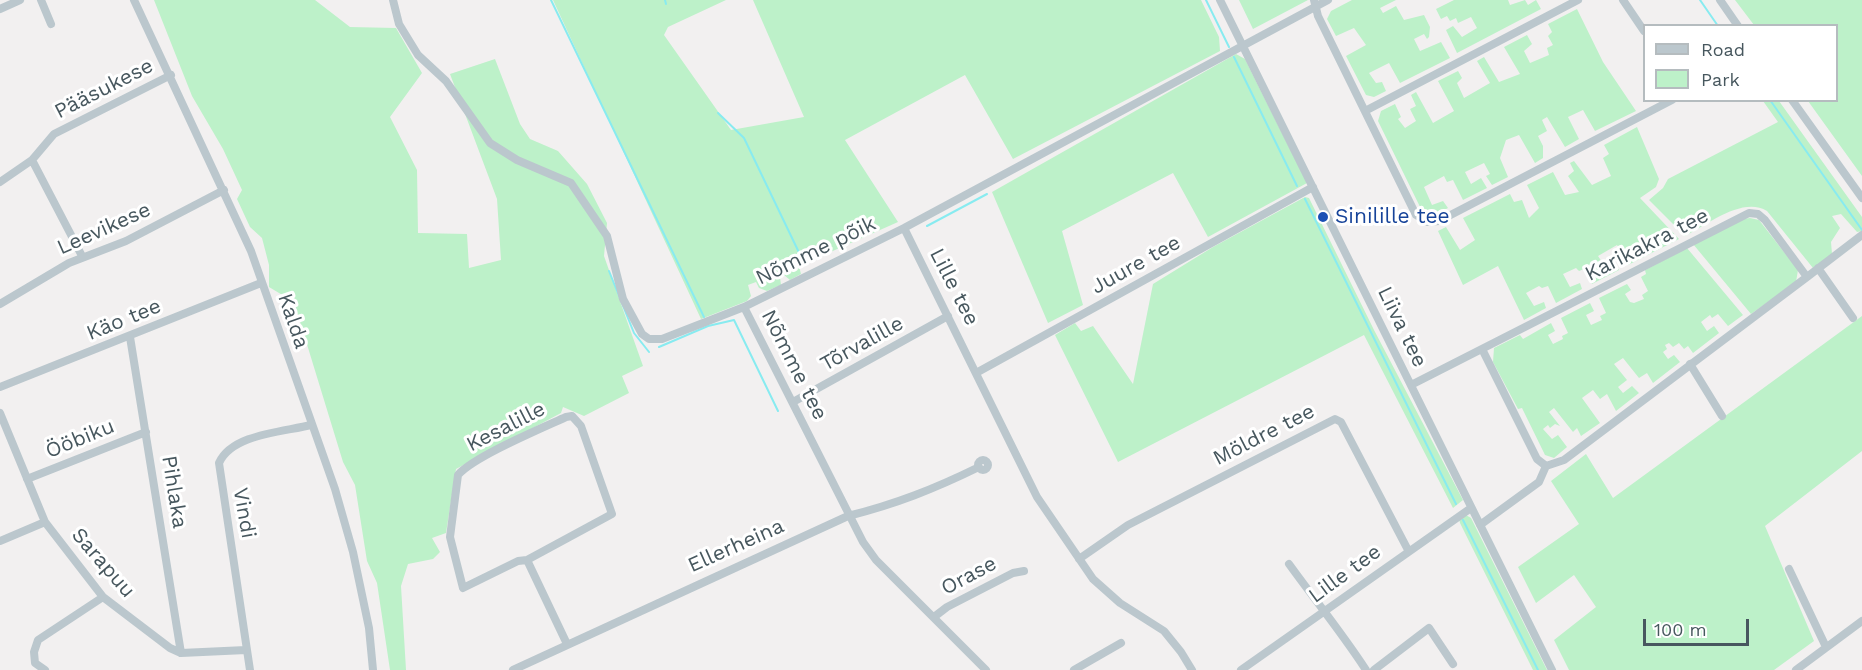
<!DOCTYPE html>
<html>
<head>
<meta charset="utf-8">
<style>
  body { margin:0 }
  #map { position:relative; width:1862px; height:670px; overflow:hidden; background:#f2f0f0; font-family:"Work Sans",sans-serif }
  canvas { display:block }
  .legend { position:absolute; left:1643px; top:24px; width:195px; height:78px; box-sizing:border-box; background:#fff; border:2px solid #b5bcbf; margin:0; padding:8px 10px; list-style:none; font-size:18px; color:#47575e }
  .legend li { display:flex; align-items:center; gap:12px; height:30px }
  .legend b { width:30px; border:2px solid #b5bcbf }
  .scale { position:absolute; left:1643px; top:619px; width:106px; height:27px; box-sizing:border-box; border:3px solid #47575e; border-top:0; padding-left:8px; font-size:18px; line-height:21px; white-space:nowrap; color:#47575e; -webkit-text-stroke:4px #fff; paint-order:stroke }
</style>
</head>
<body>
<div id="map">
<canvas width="1862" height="670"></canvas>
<ul class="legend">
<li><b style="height:8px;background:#bbc7cd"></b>Road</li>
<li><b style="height:16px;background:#bdf1c9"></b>Park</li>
</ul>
<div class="scale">100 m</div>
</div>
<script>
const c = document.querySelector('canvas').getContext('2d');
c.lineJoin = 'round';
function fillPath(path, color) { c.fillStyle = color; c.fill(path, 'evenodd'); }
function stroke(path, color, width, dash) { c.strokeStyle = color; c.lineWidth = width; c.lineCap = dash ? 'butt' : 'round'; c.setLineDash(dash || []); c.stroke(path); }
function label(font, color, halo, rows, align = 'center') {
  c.font = font + ' "Work Sans",sans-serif'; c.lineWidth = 6; c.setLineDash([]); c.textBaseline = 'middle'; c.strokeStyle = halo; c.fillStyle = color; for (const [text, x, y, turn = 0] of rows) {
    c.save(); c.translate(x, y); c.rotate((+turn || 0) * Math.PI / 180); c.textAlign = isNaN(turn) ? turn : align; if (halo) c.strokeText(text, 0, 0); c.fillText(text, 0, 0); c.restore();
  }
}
const green = new Path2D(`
  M154 0H315L350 27 396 28 422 73 390 117 417 170 418 233 467 234 469 268 501 260 497 199 450 74 495 59 520 124 530 139 558 151 587 184 607 223 604 256 643 366 622 376 629 393 584 416 563 407 561 413 456 469 446 533 432 538 440 552 433 559 408 564 401 586 406 670H390L377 583 367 561 355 485 343 462 294 302 269 287V265L262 238 250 227 237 199 242 190 223 149 192 96Z
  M553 0H726L668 27 664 35 731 130 804 117 753 0H1201L1219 37 1220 51 1013 159 965 75 845 140 898 222 799 266 801 274 790 280 784 275 780 277 781 285 767 291 759 288 756 282 748 285 751 296 747 301 701 319Z
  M1239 0H1308L1253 29Z
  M1352 0H1396L1380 8 1383 13 1396 6 1404 20 1424 15 1430 27 1429 37 1427 39 1424 34 1414 39 1420 51 1441 42 1450 58 1400 83 1389 63 1369 73 1376 83 1382 82 1386 91 1374 97 1366 95 1346 56 1366 45 1354 28 1336 36 1327 19 1331 11Z
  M1454 0H1508L1510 5 1525 0 1528 5 1536 0 1541 9 1457 53 1446 30 1453 26 1462 37 1477 28 1471 17 1458 23 1456 18 1450 21 1447 16 1441 19 1436 9Z
  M1735 0H1862V176L1808 101 1836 100V26L1754 25Z
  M1577 9 1603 62 1636 111 1595 131 1583 110 1568 117 1579 139 1565 147 1547 117 1542 120 1547 131 1538 136 1543 146V158L1535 163 1519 135 1506 140 1500 158 1508 177 1492 185 1486 176 1490 174 1484 163 1465 172 1471 184 1481 178 1487 188 1463 200 1453 180 1447 182 1444 176 1424 187 1432 205 1443 201 1448 208 1433 216 1423 213 1378 121 1381 111 1395 104 1401 117 1398 119 1405 128 1416 121 1410 109 1416 106 1411 95 1416 92 1433 123 1454 111 1438 81 1458 71 1462 78 1457 83 1464 98 1490 83 1477 61 1484 57 1499 82 1520 74 1504 47 1527 35 1532 44 1524 51 1530 63 1549 55 1547 48 1553 45 1548 36 1552 32 1548 24Z
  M1236 54 1245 59 1307 183 1208 237 1173 173 1062 231 1083 305 1048 323 992 192Z
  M1763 101H1779L1862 217V231L1857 232 1841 214 1832 216 1840 228 1831 242 1832 254 1813 268 1767 211C1743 196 1708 224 1685 236L1649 200 1663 188 1668 179 1778 122Z
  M1637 127 1659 179 1656 187 1640 198 1679 239 1628 265 1617 245 1598 256 1606 268 1615 264 1619 270 1592 284 1584 269 1579 271 1576 268 1563 274 1570 287 1580 283 1582 289 1556 303 1548 286 1542 288 1539 286 1526 293 1534 306 1544 302 1546 308 1524 320 1498 266 1463 285 1438 231 1446 227 1460 250 1475 240 1463 218 1510 194 1514 202 1522 200 1529 218 1539 208 1527 185 1553 172 1565 195 1579 192 1568 176 1574 171 1570 163 1574 161 1592 185 1611 176 1603 158 1609 154 1604 145Z
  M1305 197 1309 198 1374 330 1463 500 1453 508 1364 335 1118 462 1055 335 1075 323 1081 331 1093 326 1133 384 1153 284 1213 247Z
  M1750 218 1759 220 1798 270 1796 282 1751 314 1693 244 1743 219Z
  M1687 248 1743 315 1728 326 1718 314 1712 318 1710 315 1701 322 1707 331 1714 326 1719 333 1693 353 1688 346 1684 349 1679 343 1673 347 1669 343 1665 345 1667 349 1663 352 1668 359 1674 355 1680 362 1653 383 1647 373 1639 378 1623 358 1614 364 1627 380 1618 387 1623 393 1632 386 1639 393 1616 411 1607 394 1600 399 1593 390 1582 398 1600 423 1581 436 1577 428 1573 432 1554 408 1549 412 1560 426 1555 424 1550 428 1548 425 1543 429 1552 439 1558 435 1567 447 1554 458 1545 455 1522 408 1518 409 1493 362 1494 348 1520 335 1523 339 1551 323 1555 331 1548 335 1553 344 1563 339 1562 336 1568 333 1561 318 1590 303 1594 311 1586 315 1591 325 1602 320 1600 316 1606 313 1599 298 1627 284 1631 290 1625 294 1630 302 1634 303 1644 299 1642 295 1648 291 1641 277 1646 274 1645 270Z
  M1862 316V451L1765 526 1814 641 1774 670H1569L1554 640 1596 607 1574 575 1536 603 1518 567 1579 524 1551 481 1586 454 1613 498Z
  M1466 515 1471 518 1547 670H1533L1460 523 1459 519Z`);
const stream = new Path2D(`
  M551 0 704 317
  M665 0 666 4
  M1206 0 1229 47
  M1700 0 1718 26
  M1234 57 1297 186
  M1770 100 1862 230
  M718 113 744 138 805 265
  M1305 199 1456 504
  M927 226 987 194
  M609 271 634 333 649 352
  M659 347 708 326 734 320 778 411
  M1463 520 1538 670`);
const minor = new Path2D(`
  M41 0 51 24
  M134 0 251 251 335 489 353 552 369 628 373 670
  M393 0 399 24 418 55 446 81 490 143 517 160 571 183 607 236 623 299 642 334 649 339H662L744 307 863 542 876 560 986 670
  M1220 0 1552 670
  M1314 0 1318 16 1416 215 1427 222 1439 221 1672 100
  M1623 0 1644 31
  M1720 0 1738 26
  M0 9 20 0
  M1792 100 1862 198
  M1365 111 1578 0
  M32 160 82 256
  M0 182 32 160 54 134 171 75
  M904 228 1037 497 1093 579 1120 603 1164 631 1181 652 1192 670
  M1818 268 1853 318
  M1807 277 1862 235
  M0 304 69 263 126 241 224 190
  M744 307 904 228 1328 0
  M130 337 181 653
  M1483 351 1537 459 1546 466
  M1690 364 1722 416
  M976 373 1313 187
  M1411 385 1749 213 1758 214 1765 220 1807 277 1564 460 1546 466 1539 482 1480 525
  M0 387 261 283
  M793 402 948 316
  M0 413 45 522 103 597 170 648 181 653 246 650
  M978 465a5 5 0 1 1 10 0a5 5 0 1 1-10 0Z
  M27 479 146 432
  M0 541 45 522
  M1079 559 1128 525 1335 419 1341 422 1408 550
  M527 560 518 561 463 588 450 537 458 475C473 457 542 428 566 417L572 416 581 426 612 514 527 560 567 644
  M1289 564C1315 600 1342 633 1366 670
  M1789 569 1826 647
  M934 617 947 607 1013 573 1024 571
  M45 670 35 663 34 652 38 640 103 597
  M250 670 219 463C232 434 283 432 311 425
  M513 670 848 516C896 504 934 489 979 467
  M1074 670 1121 643
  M1241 670 1471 508
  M1374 670 1429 628 1453 664
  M1796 670 1862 621`);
const markers = [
  [1323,217,6,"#1a4fb4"]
];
const streetNames = [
  ["Pääsukese",104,89,-27],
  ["Leevikese",104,229,-24],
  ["Karikakra tee",1647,245,-27],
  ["Nõmme põik",816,251,-26],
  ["Juure tee",1136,265,-29],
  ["Lille tee",954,287,63],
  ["Käo tee",124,320,-22],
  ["Kalda",293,321,71],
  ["Liiva tee",1402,327,64],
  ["Tõrvalille",862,344,-29],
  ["Nõmme tee",794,365,63],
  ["Kesalille",506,427,-27],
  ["Möldre tee",1264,435,-27],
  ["Ööbiku",80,439,-22],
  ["Pihlaka",174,492,81],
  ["Vindi",244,513,80],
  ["Ellerheina",736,546,-24],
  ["Sarapuu",103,563,49],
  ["Lille tee",1345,574,-36],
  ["Orase",969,576,-28]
];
const transitNames = [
  ["Sinilille tee",1335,217]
];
fillPath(green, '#bdf1c9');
stroke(stream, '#88ebf0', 2);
stroke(minor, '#bbc7cd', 8);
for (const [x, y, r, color] of markers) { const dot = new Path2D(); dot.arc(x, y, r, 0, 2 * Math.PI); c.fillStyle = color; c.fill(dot); stroke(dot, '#fff', 2); }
label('21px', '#47575e', '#fff', streetNames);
label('21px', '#164399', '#fff', transitNames, 'left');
</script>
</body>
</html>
